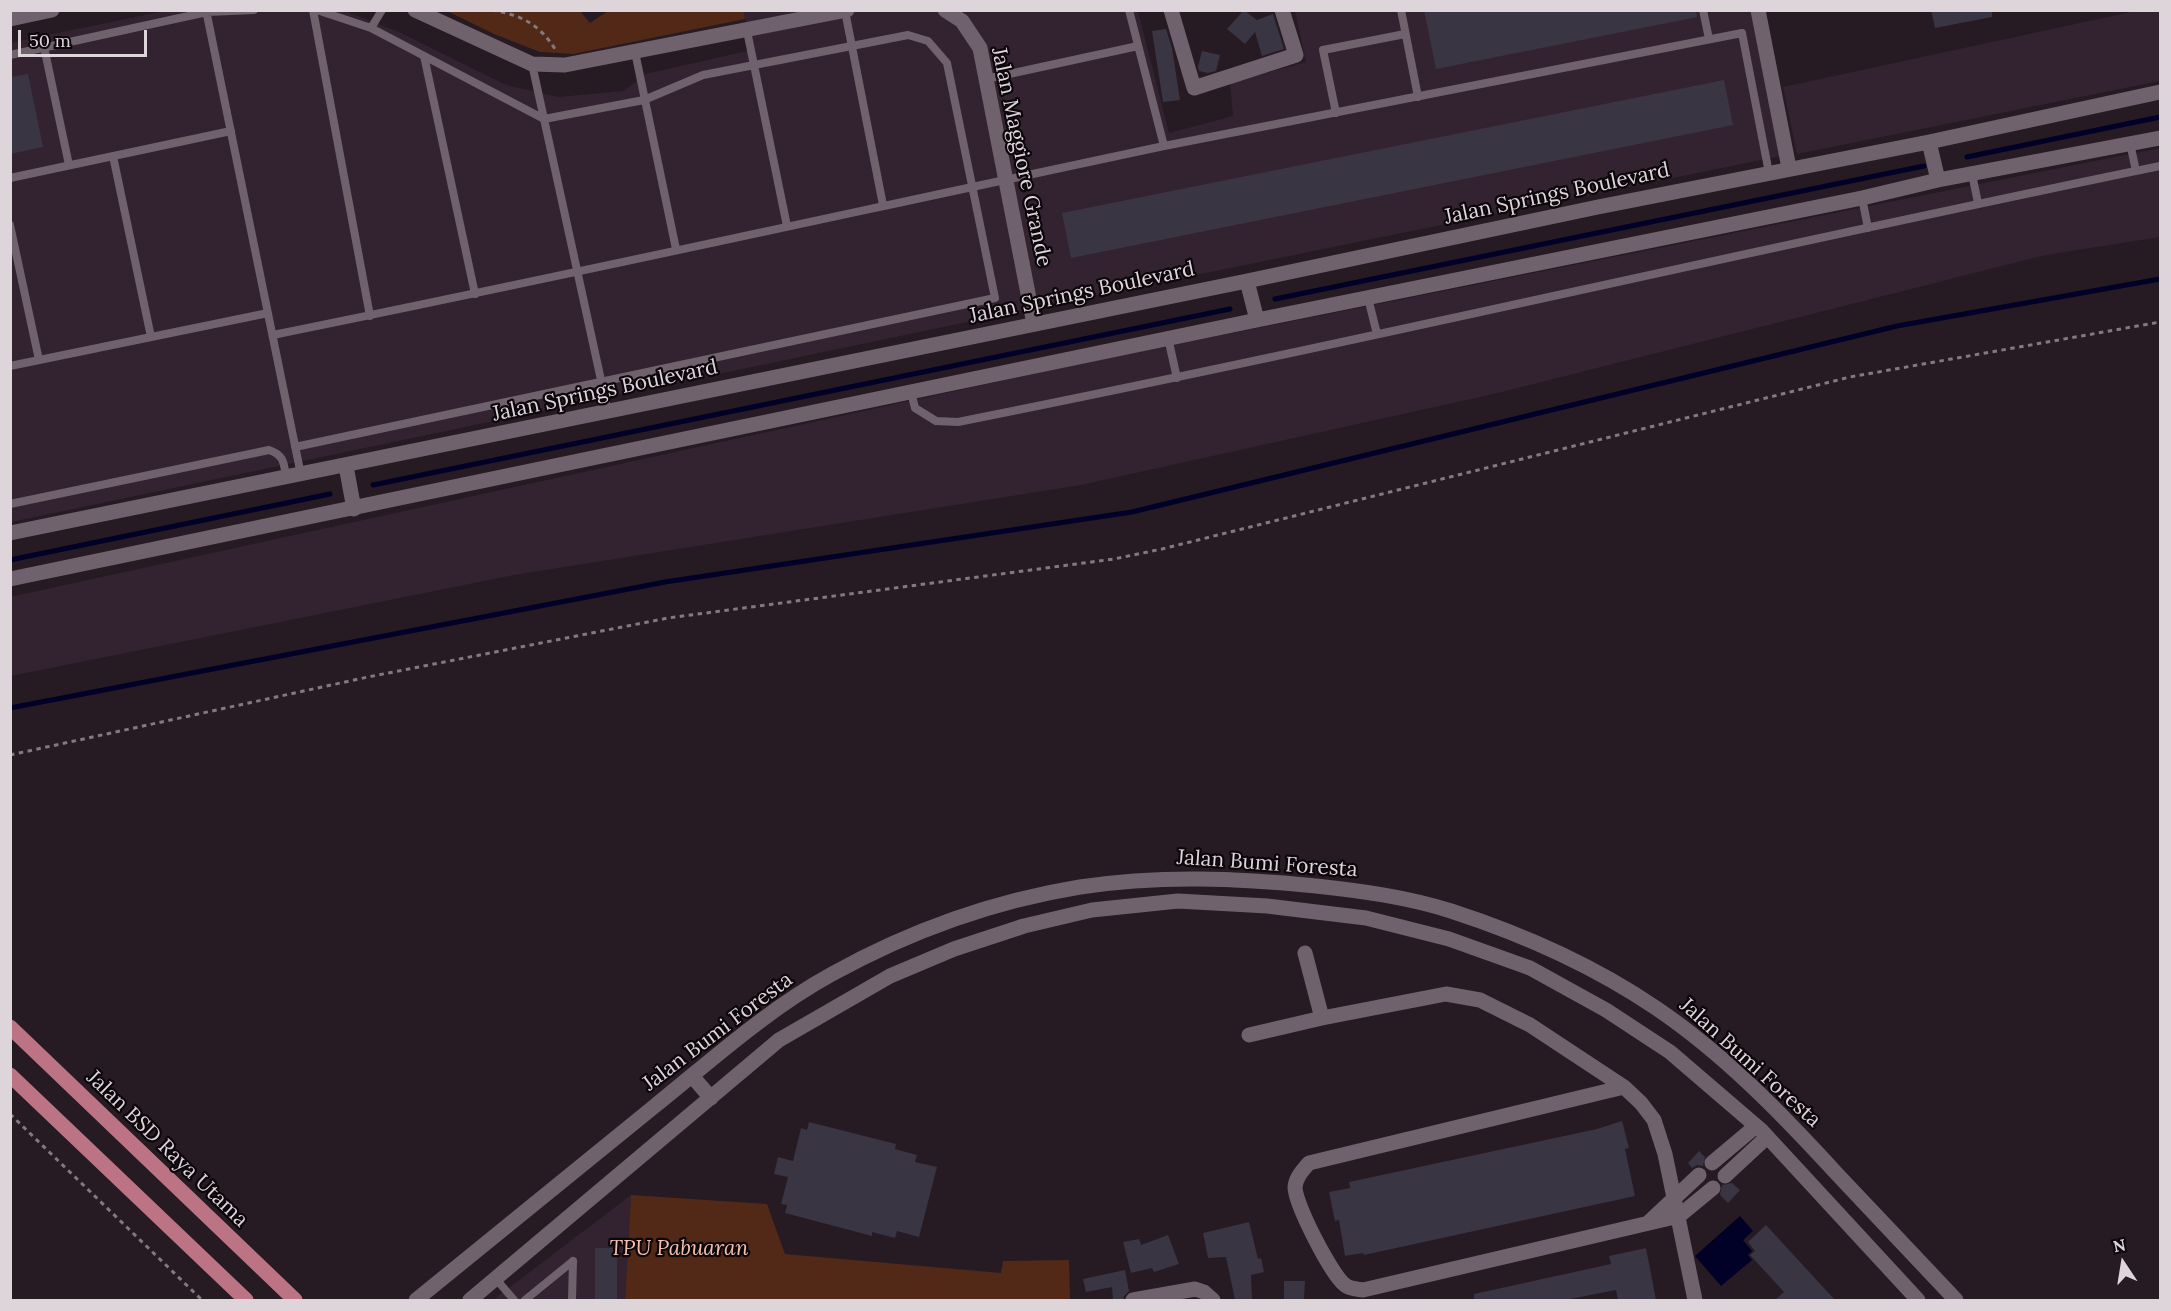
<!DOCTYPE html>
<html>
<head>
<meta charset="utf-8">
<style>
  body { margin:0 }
  #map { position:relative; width:2171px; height:1311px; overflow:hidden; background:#261a23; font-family:Lora,serif }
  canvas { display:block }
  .frame { position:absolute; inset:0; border:12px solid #ded5db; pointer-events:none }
  .north { position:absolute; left:2093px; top:1233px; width:60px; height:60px; -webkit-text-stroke:4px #0c070b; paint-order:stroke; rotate:348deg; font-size:16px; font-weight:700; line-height:24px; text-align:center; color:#ded5db }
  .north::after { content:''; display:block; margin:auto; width:21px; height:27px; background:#ded5db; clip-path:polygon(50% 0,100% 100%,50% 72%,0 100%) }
  .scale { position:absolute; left:18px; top:30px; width:129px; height:27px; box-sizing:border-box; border:3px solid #ded5db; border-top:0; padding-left:8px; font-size:18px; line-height:21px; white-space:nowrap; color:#ded5db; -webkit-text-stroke:4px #0c070b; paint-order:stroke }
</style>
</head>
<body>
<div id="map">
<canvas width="2171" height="1311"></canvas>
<div class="frame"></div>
<div class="north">N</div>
<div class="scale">50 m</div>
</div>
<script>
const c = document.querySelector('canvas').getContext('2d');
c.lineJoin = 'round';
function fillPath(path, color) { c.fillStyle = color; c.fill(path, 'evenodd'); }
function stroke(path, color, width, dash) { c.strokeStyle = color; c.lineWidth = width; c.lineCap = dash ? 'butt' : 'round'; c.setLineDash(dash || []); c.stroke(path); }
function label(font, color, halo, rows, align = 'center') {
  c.font = font + ' Lora,serif'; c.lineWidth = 4.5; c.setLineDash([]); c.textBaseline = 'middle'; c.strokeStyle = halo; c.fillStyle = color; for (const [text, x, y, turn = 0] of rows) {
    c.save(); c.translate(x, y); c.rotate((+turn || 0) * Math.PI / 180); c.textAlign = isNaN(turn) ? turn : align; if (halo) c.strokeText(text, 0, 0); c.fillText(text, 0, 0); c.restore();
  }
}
const built = new Path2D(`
  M2140 10 2160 11V81L1797 154 1783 87Z
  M164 11H345L399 32 506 85 558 97 624 91 646 74 751 50 744 11H1138L1169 133 1233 116 1230 83 1306 62 1295 11H1753L1781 156 1058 303 11 522 10 43Z
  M2160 148V237L2046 255 1498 393 1081 485 514 575 11 676 10 597 1093 361Z
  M631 1195 625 1300H493Z`);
const green = new Path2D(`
  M744 11 745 19 573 54 540 52 494 34 447 11H580L590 23 608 11Z
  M631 1195 767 1204 785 1254 1001 1273 1003 1261 1069 1260 1070 1300H625Z`);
const water = new Path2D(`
  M1740 1216 1753 1231 1743 1240 1752 1251 1748 1255 1752 1260 1721 1286 1695 1256Z`);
const stream = new Path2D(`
  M1967 157 2160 117
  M1275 299 1924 166
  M373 485 1230 309
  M10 560 330 494
  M10 708 665 582 1132 512 1897 326 2160 279`);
const building = new Path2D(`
  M1244 10 1257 20 1273 14 1284 49 1262 56 1255 32 1245 44 1227 29Z
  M1424 10H1696L1697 17 1436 69Z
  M1931 10H1992V17L1935 28Z
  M1166 29 1172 48 1180 100 1163 102 1152 31Z
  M1202 51 1220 55 1216 71 1208 73 1199 71 1198 67Z
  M28 74 43 147 10 154V77Z
  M1724 80 1733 125 1071 258 1062 213Z
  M1622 1121 1629 1148 1625 1149 1635 1196 1364 1255 1363 1253 1345 1256 1339 1220 1335 1221 1329 1192 1350 1188 1349 1182 1597 1129Z
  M809 1122 896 1144 895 1149 917 1155 915 1162 937 1167 919 1237 897 1231 895 1238 872 1232V1236L785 1213 787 1205 781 1204 788 1177 774 1174 778 1157 793 1161 801 1128 807 1130Z
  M1699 1151 1705 1157 1703 1166 1697 1165 1692 1168 1688 1163Z
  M1732 1183 1740 1190 1728 1203 1720 1195 1722 1185Z
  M1249 1222 1258 1259 1261 1258 1264 1272 1251 1275 1252 1300H1235L1226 1257 1208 1258 1203 1233Z
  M1766 1225 1835 1300H1775L1784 1292 1750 1255 1755 1251 1748 1242Z
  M1168 1235 1179 1264 1154 1272 1152 1268 1131 1273 1123 1242 1139 1239 1141 1245Z
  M595 1248H617V1300H595Z
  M1646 1248 1656 1300H1618L1616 1290 1565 1300H1474V1294L1611 1264 1609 1256Z
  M1125 1270 1129 1291 1124 1296 1123 1300H1113L1112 1287 1086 1292 1083 1279Z
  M1284 1281H1305L1304 1300 1284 1299Z`);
const path = new Path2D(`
  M492 10C521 15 539 24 555 49
  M10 755 368 677 668 618 1114 559 1162 549 1850 377 2160 322
  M10 1114 202 1300`);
const lane = new Path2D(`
  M206 10 301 475
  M313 10 370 316
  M1401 10 1418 97
  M1703 10 1709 39
  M845 11 883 205
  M371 28 382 10
  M747 31 787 226
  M44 47 69 165
  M635 52 676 249
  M10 55 207 12 254 10
  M424 56 475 294
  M532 64 608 412
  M986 79 1138 46
  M1336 113 1323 50 1405 34
  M2130 143 2136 171
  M1164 146 1742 33 1769 173
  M113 156 151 337
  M1972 174 1978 203
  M10 178 231 131
  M1862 198 1868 228
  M10 225 39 360
  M1368 298 1377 334
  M273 335C570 275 867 209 1164 146L1129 10
  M1168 338 1177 378
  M10 366 268 313
  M911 392 915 408 936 421 958 422C1360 342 1759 248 2160 166
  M295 447 995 298 947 63 928 41 908 35 703 75 644 100 544 119 371 28 317 10
  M10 504 269 450C284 455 284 463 286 477
  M496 1279 514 1300
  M525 1300 573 1261
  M572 1300 573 1261`);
const street = new Path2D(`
  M415 10 532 64 565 65 847 10
  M945 10 962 21 980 48 1034 324
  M1171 10 1194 88 1296 55 1282 10
  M1758 10 1789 168
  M10 19 52 10
  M1305 953 1322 1018
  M1249 1035 1322 1018 1446 994 1480 1000 1530 1025 1624 1087 1641 1103 1654 1120 1665 1154 1695 1300
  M1624 1087 1309 1163C1303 1170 1296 1177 1295 1187 1295 1204 1331 1274 1345 1285 1350 1289 1357 1289 1363 1290L1679 1216 1713 1188
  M1712 1163 1756 1126
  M1725 1176 1767 1137
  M1649 1222 1699 1175
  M1133 1300 1195 1289 1204 1292 1213 1300`);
const secondary = new Path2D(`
  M1929 142 1938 180
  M1247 281 1257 320
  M346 466 354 509
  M10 533 1247 281 1598 207 1929 142 2160 92
  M10 579 1257 320 1862 198 1938 180 2160 138
  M692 1076 711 1098
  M416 1300C496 1235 576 1170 656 1105 713 1059 768 1009 832 974 908 932 994 901 1080 887 1159 875 1237 878 1316 886 1362 891 1407 897 1451 911 1522 934 1594 966 1656 1008 1724 1054 1782 1114 1837 1174 1877 1216 1916 1258 1956 1300
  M470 1300 779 1040 890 976 954 949 1024 926 1092 910 1178 901 1267 906 1366 918 1449 939 1530 968 1606 1010 1670 1052 1762 1131 1918 1300`);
const primary = new Path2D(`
  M10 1027 295 1300
  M10 1075 246 1300`);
const streetNames = [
  ["Jalan Maggiore Grande",1021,157,78],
  ["Jalan Springs Boulevard",1557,194,-12],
  ["Jalan Springs Boulevard",1082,293,-12],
  ["Jalan Springs Boulevard",605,391,-12],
  ["Jalan Bumi Foresta",1267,864,4],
  ["Jalan Bumi Foresta",718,1032,-37],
  ["Jalan Bumi Foresta",1750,1063,42],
  ["Jalan BSD Raya Utama",167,1149,44]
];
const parkNames = [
  ["TPU Pabuaran",679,1249]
];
fillPath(built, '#332330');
fillPath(green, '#522917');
fillPath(water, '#010026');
stroke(stream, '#010026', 5);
fillPath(building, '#3a3543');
stroke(path, '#837980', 3, [4.5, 4.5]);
stroke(lane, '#70626d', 8);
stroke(street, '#70626d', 15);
stroke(secondary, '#70626d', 15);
stroke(primary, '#bc7485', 15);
label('21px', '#ded5db', '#0c070b', streetNames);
label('italic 21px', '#f5c0aa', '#0c070b', parkNames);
</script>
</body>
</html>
